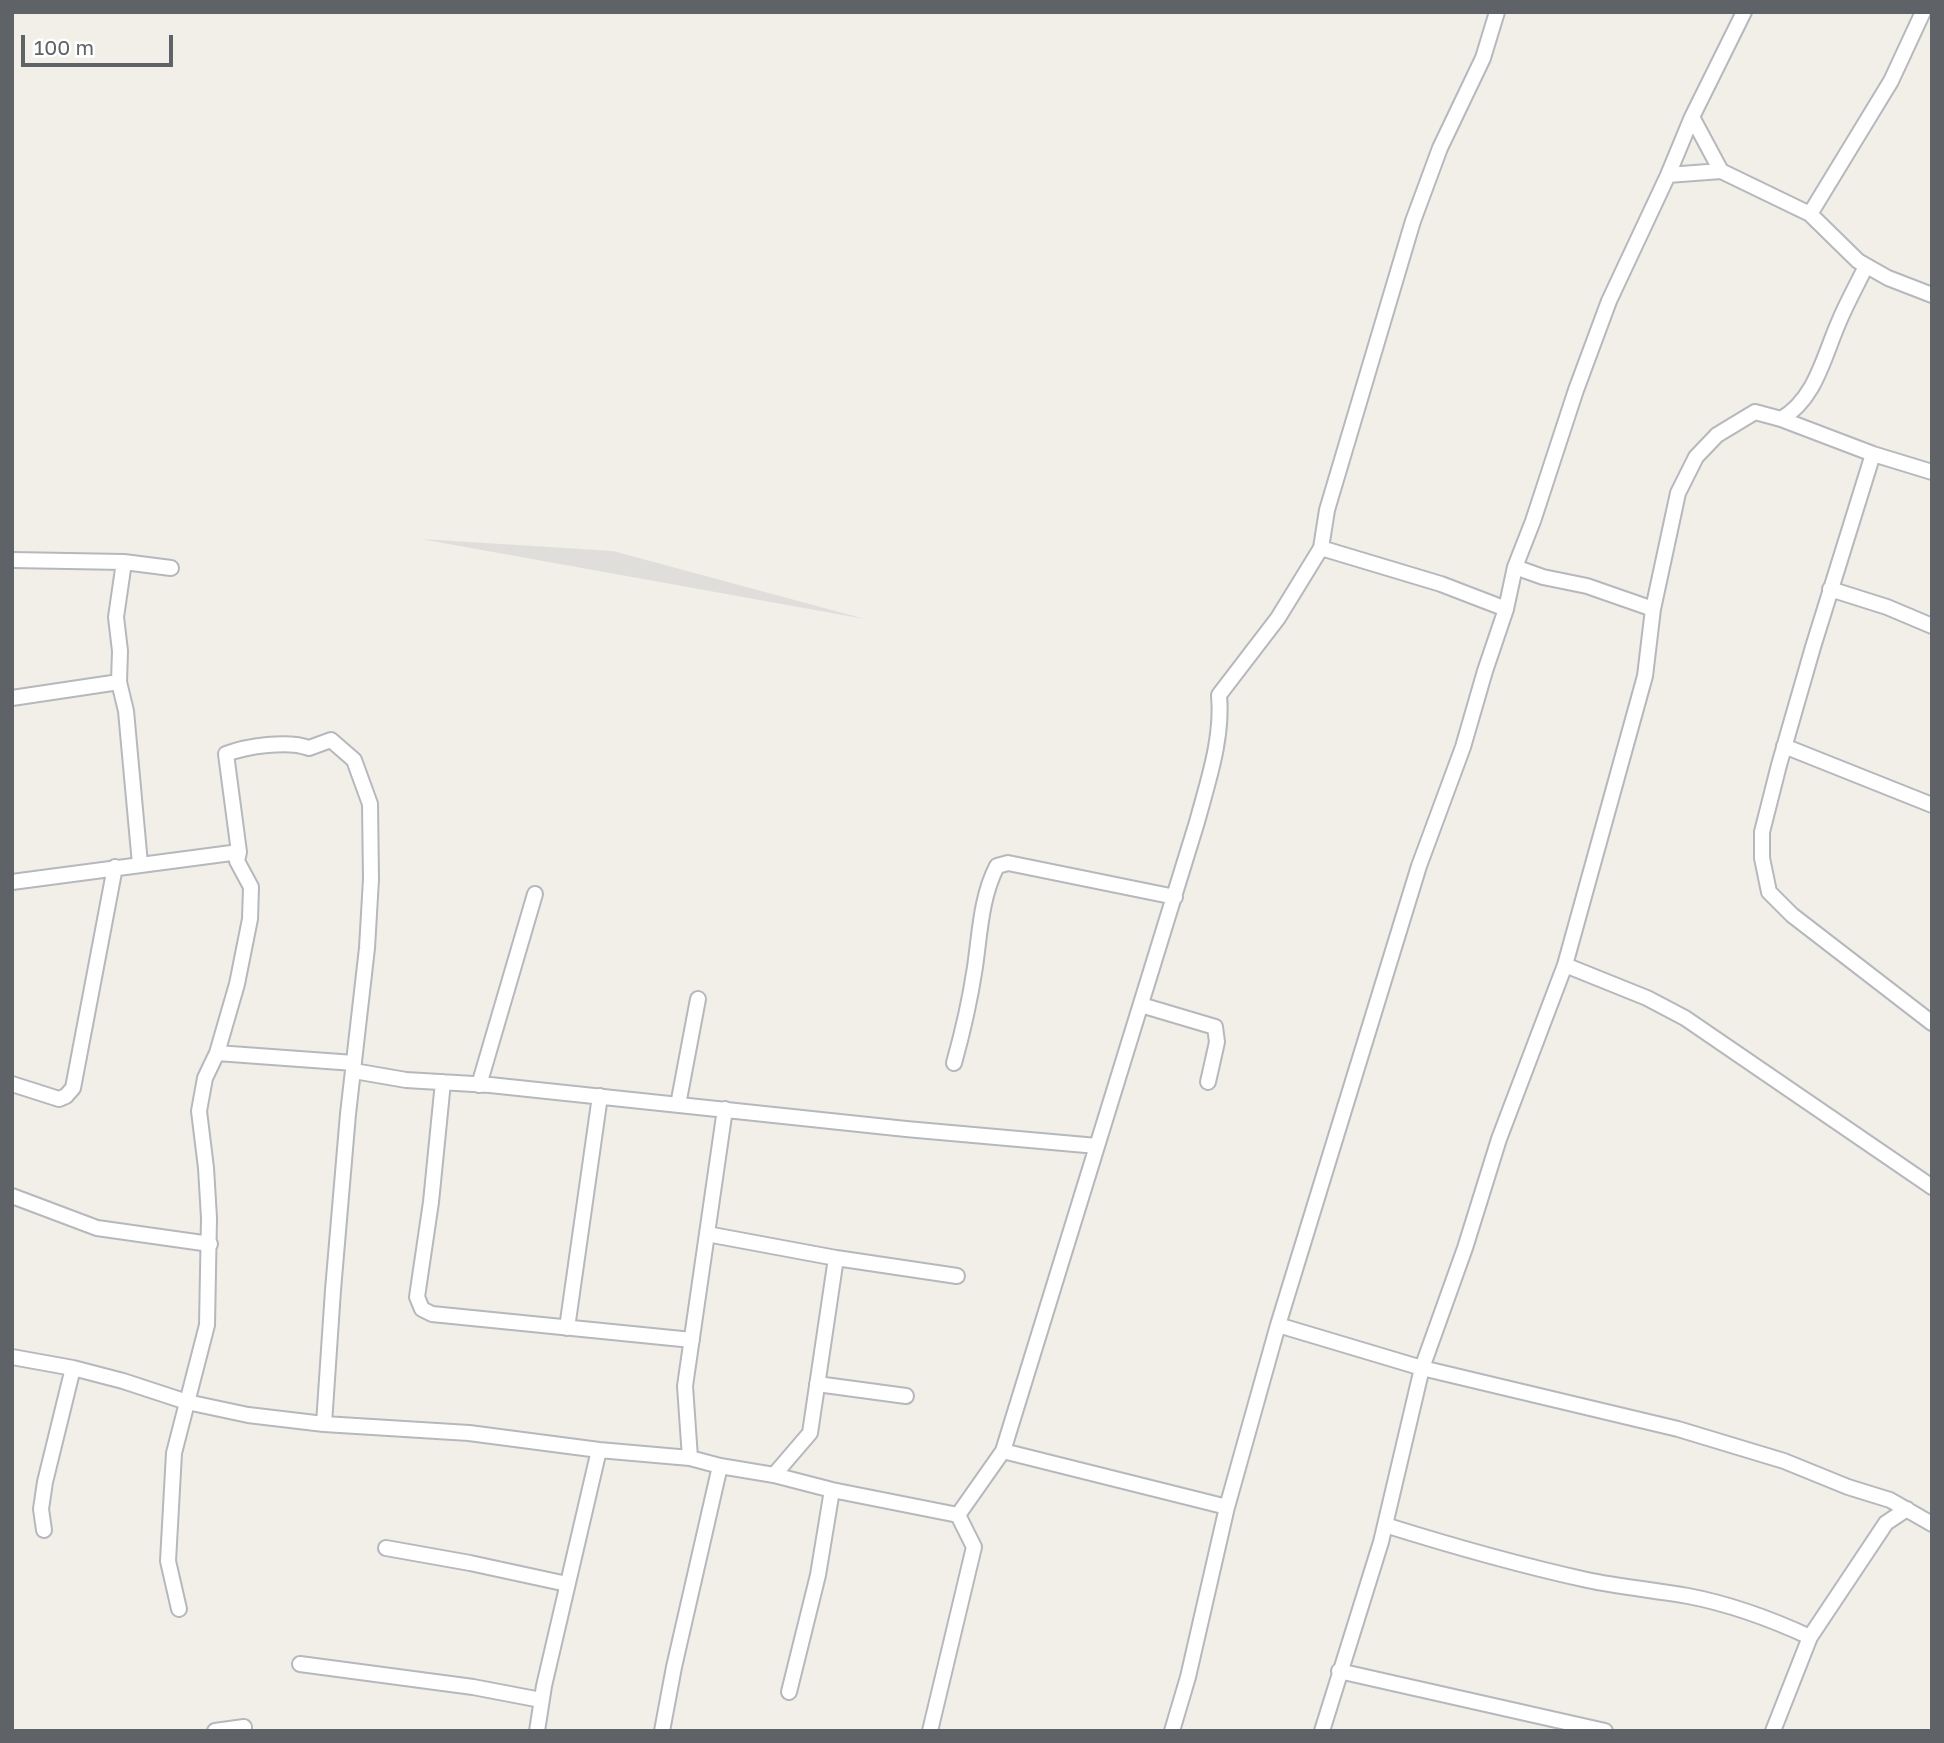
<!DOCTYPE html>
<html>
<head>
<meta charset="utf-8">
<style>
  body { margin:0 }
  #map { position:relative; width:1944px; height:1743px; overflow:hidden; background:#f1efe8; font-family:"Golos Text",sans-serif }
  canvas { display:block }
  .frame { position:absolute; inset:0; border:14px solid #5f6368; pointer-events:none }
  .scale { position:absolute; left:21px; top:35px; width:152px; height:32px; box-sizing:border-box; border:4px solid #5f6368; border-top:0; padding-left:9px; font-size:21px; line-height:24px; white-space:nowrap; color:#5f6368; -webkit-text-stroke:5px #fff; paint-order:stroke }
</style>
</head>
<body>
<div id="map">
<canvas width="1944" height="1743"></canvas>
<div class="frame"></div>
<div class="scale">100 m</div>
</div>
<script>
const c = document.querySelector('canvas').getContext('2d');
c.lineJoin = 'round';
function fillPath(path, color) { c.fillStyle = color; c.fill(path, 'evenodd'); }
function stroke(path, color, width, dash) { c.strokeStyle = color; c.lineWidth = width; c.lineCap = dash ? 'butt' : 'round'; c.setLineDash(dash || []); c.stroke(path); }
const industrial = new Path2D(`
  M421 539 613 551 865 619Z`);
const minor = new Path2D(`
  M1692 117 1721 171
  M1668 175 1721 171 1810 214 1858 261 1888 278 1932 295
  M1810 214 1891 81 1923 12
  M1781 419 1873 454 1932 472
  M1873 454 1813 647 1779 765 1762 832V858L1769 892 1792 915 1932 1023
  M1321 548 1441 584 1506 609
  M12 560 124 562 171 568
  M124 562 116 617 120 651 119 682 126 711 140 864
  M1515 567 1543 577 1587 586 1653 609
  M1830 589 1887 607 1932 626
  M12 698 119 682
  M1784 746 1932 805
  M12 882 239 852
  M1565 965 1647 998 1685 1018 1932 1187
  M1141 1005 1215 1027 1217 1042 1208 1082
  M217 1053 354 1063
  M954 1063C963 1031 970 1000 975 967 980 932 981 897 997 866L1008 863 1175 897
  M354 1071 406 1080 490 1085 906 1129 1097 1146
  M443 1082 431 1202 417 1297 422 1309 432 1314 692 1340
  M12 1084 59 1099 66 1096 73 1088 115 867
  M479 1085 535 894
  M678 1105 698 999
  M12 1196 97 1228 210 1244
  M707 1234 836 1258 957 1276
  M1278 1325 1422 1368 1678 1429 1784 1461 1848 1487 1890 1500 1932 1524
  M567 1328 600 1096
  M12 1357 73 1368 123 1381 187 1402 248 1415 324 1424 469 1433 599 1450 690 1458 720 1466 774 1475 832 1490 958 1515
  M817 1384 906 1396
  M1003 1451 1227 1507
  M690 1458 685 1386 725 1109
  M774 1475 810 1433 836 1258
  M1385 1525C1452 1546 1519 1565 1587 1580 1620 1587 1654 1590 1688 1596 1730 1604 1771 1619 1810 1637
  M44 1530 41 1509 45 1482 73 1368
  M386 1548 470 1563 567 1584
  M179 1609 168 1561 174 1453 207 1325 209 1218 206 1168 199 1111 205 1078 217 1053 237 984 250 919 251 887 237 861 239 852 226 754C247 746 288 740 309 748L331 740 354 760 370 804 371 879 367 948 348 1114 333 1290 324 1424
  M300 1664 473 1687 541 1700
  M1339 1671 1605 1731
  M789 1692 818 1575 832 1490
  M215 1731 244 1727V1731
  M537 1731 544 1686 599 1450
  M662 1731 674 1667 720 1466
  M930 1731 974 1547 958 1515 1003 1451 1197 822C1208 781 1223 738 1219 695L1278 618 1321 548 1327 510 1413 221 1440 148 1483 58 1497 12
  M1172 1731 1188 1677 1227 1507 1278 1325 1419 866 1463 747 1485 671 1506 609 1515 567 1533 521 1576 390 1609 301 1668 175 1692 117 1744 12
  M1322 1731 1381 1542 1422 1368 1465 1248 1499 1139 1565 965 1645 676 1653 609 1678 493 1696 457 1717 435 1755 412 1781 419C1815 399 1823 359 1838 324 1846 304 1857 285 1866 266
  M1773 1731 1810 1637 1886 1523 1907 1509`);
fillPath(industrial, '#e0deda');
stroke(minor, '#b5b8bc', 18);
stroke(minor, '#fff', 14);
</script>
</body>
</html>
